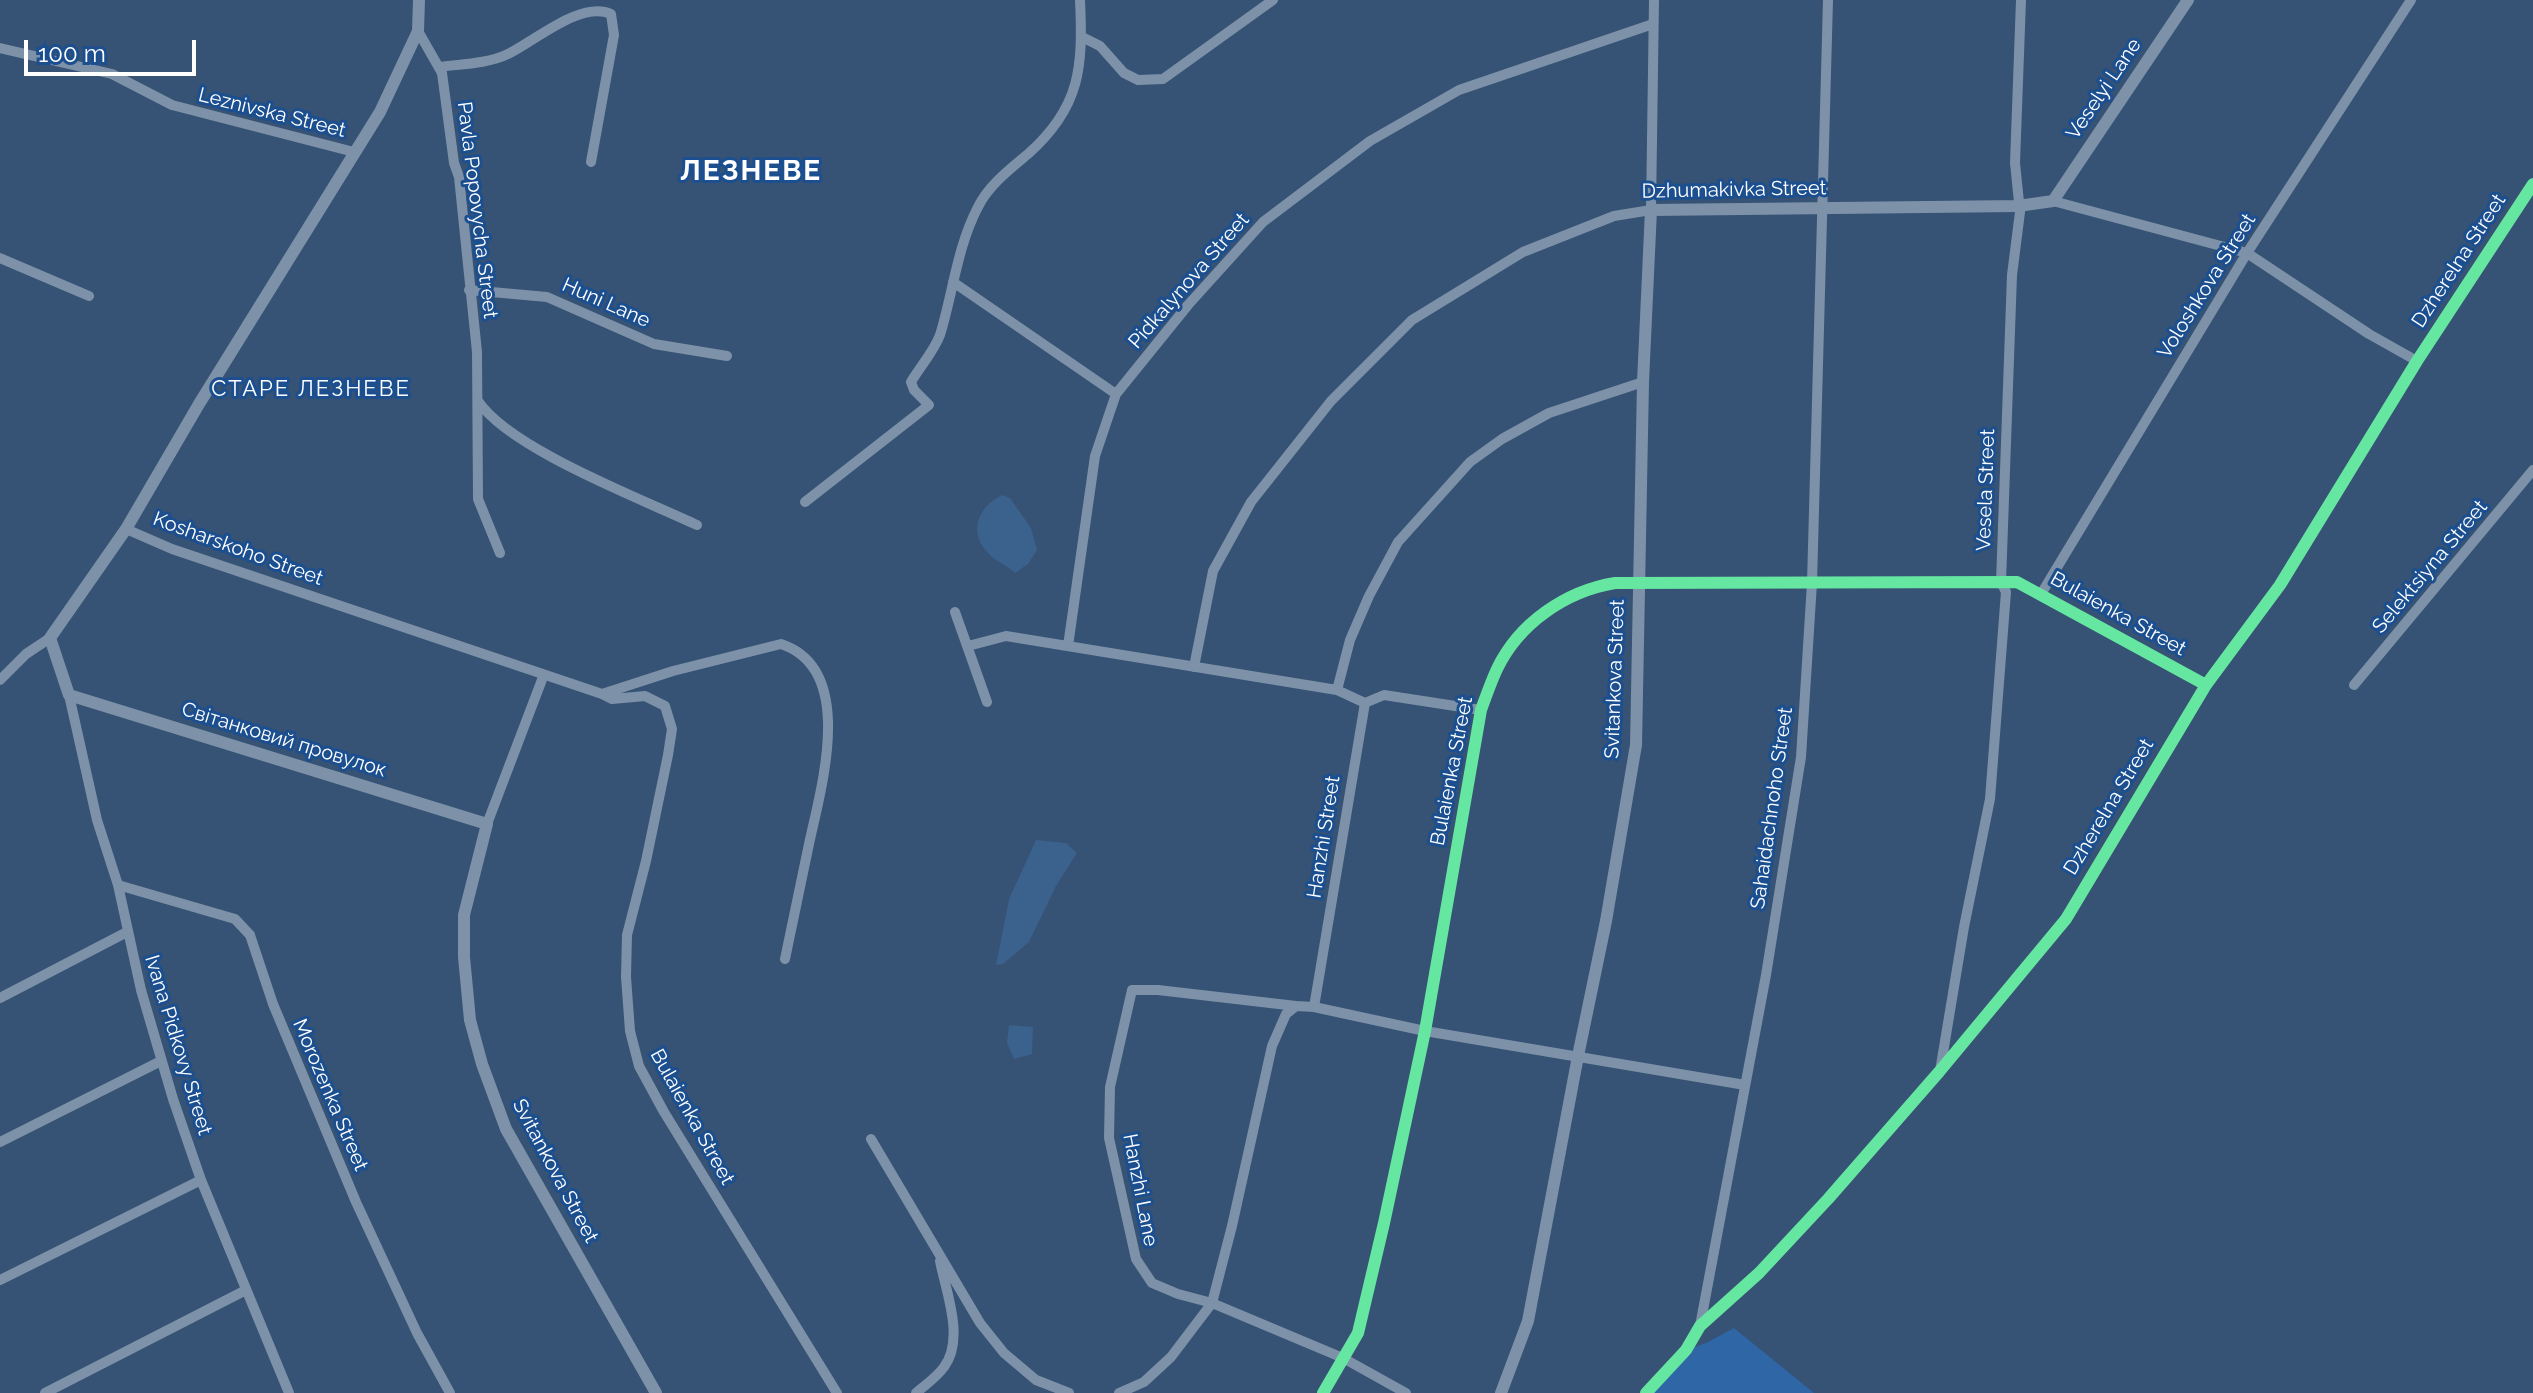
<!DOCTYPE html>
<html>
<head>
<meta charset="utf-8">
<style>
  body { margin:0 }
  #map { position:relative; width:2533px; height:1393px; overflow:hidden; background:#365274; font-family:Raleway,sans-serif }
  canvas { display:block }
  .scale { position:absolute; left:24px; top:40px; width:172px; height:36px; box-sizing:border-box; border:4px solid #fff; border-top:0; padding-left:10px; font-size:24px; line-height:28px; white-space:nowrap; color:#fff; -webkit-text-stroke:6px #1b4f8f; paint-order:stroke }
</style>
</head>
<body>
<div id="map">
<canvas width="2533" height="1393"></canvas>
<div class="scale">100 m</div>
</div>
<script>
const c = document.querySelector('canvas').getContext('2d');
c.lineJoin = 'round';
function fillPath(path, color) { c.fillStyle = color; c.fill(path, 'evenodd'); }
function stroke(path, color, width, dash) { c.strokeStyle = color; c.lineWidth = width; c.lineCap = dash ? 'butt' : 'round'; c.setLineDash(dash || []); c.stroke(path); }
function label(font, color, halo, rows, align = 'center') {
  c.font = font + ' Raleway,sans-serif'; c.lineWidth = 6; c.setLineDash([]); c.textBaseline = 'middle'; c.strokeStyle = halo; c.fillStyle = color; for (const [text, x, y, turn = 0] of rows) {
    c.save(); c.translate(x, y); c.rotate((+turn || 0) * Math.PI / 180); c.textAlign = isNaN(turn) ? turn : align; if (halo) c.strokeText(text, 0, 0); c.fillText(text, 0, 0); c.restore();
  }
}
const green = new Path2D(`
  M1734 1328 1814 1393H1646L1686 1350 1706 1343Z`);
const water = new Path2D(`
  M1002 495 1010 498 1031 528 1037 550 1028 564 1015 573C1007 565 996 562 989 554 967 532 978 507 1002 495Z
  M1036 840 1066 843 1077 853 1056 886 1029 942 1003 964 996 965 1009 899Z
  M1009 1025 1033 1027 1032 1054 1014 1059 1007 1043Z`);
const minor = new Path2D(`
  M418 31 442 73 454 163 459 177 477 352 478 499 500 553
  M1082 37 1100 46 1124 73 1138 80 1163 79 1273 0
  M0 48 112 74 172 105 354 152
  M439 67C461 64 487 64 508 54 535 41 581 0 611 14L614 35 591 162
  M2053 201 2247 253 2369 334 2417 361
  M0 258 89 296
  M953 282 1116 394
  M469 290 547 297 654 344 727 356
  M478 401C510 449 642 499 697 525
  M805 502 929 405 914 390 911 382C920 367 934 351 940 335 953 293 957 247 978 207 988 186 1010 169 1028 154 1081 107 1083 67 1080 0
  M126 529 172 549 602 694 673 671 781 644C857 669 821 788 809 844 801 882 793 921 785 959
  M2041 594 2247 253 2411 0
  M955 612 987 702
  M968 646 1006 636 1337 690
  M1068 646 1095 456 1116 394 1188 305 1263 222 1370 141 1459 90 1653 24
  M1194 667 1213 571 1251 502 1331 401 1412 320 1523 252 1614 216 1651 210 1654 0
  M0 680 26 654 50 638
  M2354 685 2533 470
  M602 694 612 699 645 696 665 706 672 729 668 755 646 861 627 935 626 977 630 1031 639 1066 664 1112 837 1393
  M69 695 97 820 118 885 141 990 173 1099 201 1180 289 1393
  M1365 703 1384 695 1481 710
  M487 824 543 677
  M118 885 235 919 250 935 273 1004 356 1202 417 1333 450 1393
  M0 998 127 932
  M1296 1006 1158 990H1132L1110 1087 1109 1138 1136 1259 1152 1283 1178 1294 1212 1303 1343 1358 1406 1393
  M1314 1007 1425 1031 1745 1085
  M1940 1071 1964 927 1990 799 2006 592 2001 582 2012 275 2020 212 2015 163 2021 0
  M871 1139 980 1323 1004 1353 1036 1380 1069 1393
  M0 1142 161 1061
  M0 1280 201 1180
  M1700 1326 1766 975 1801 757 1812 583 1828 0
  M45 1393 246 1290
  M916 1393C925 1385 937 1377 944 1367 965 1339 946 1292 940 1261
  M1119 1393 1144 1382 1171 1357 1212 1303 1232 1226 1272 1046 1286 1014 1296 1006 1314 1007 1365 703 1337 690 1350 640 1369 596 1398 542 1470 462 1502 439 1549 413 1643 382
  M1323 1393 1358 1333 1384 1223 1425 1031 1481 710C1486 696 1491 682 1497 669 1519 623 1566 591 1615 583L2017 582 2206 685
  M1646 1393 1686 1350 1700 1326 1759 1273 1828 1199 1939 1072 2066 919 2206 685 2280 585 2417 361 2533 184`);
const tertiary = new Path2D(`
  M419 0 418 31 380 112 199 404 126 529 50 638 69 695 487 824 464 915V957L470 1020 482 1064 506 1129 656 1393
  M1501 1393 1528 1321 1578 1056 1606 921 1636 745 1643 382 1651 210 2018 206 2053 201 2188 0`);
const cycleway = new Path2D(`
  M1323 1393 1358 1333 1384 1223 1425 1031 1481 710C1486 696 1491 682 1497 669 1519 623 1566 591 1615 583L2017 582 2206 685
  M1646 1393 1686 1350 1700 1326 1759 1273 1828 1199 1939 1072 2066 919 2206 685 2280 585 2417 361 2533 184`);
const streetNames = [
  ["Veselyi Lane",2104,89,-56],
  ["Leznivska Street",272,113,14],
  ["Dzhumakivka Street",1734,190,-1],
  ["Pavla Popovycha Street",477,210,83],
  ["Dzherelna Street",2459,261,-57],
  ["Pidkalynova Street",1189,281,-49],
  ["Voloshkova Street",2207,286,-58],
  ["Huni Lane",606,303,24],
  ["Vesela Street",1986,490,-88],
  ["Kosharskoho Street",238,549,20],
  ["Selektsiyna Street",2430,567,-50],
  ["Bulaienka Street",2118,614,29],
  ["Svitankova Street",1615,679,-88],
  ["Світанковий провулок",284,740,17],
  ["Bulaienka Street",1452,771,-79],
  ["Dzherelna Street",2109,807,-59],
  ["Sahaidachnoho Street",1772,808,-82],
  ["Hanzhi Street",1324,837,-81],
  ["Ivana Pidkovy Street",178,1045,73],
  ["Morozenka Street",330,1095,67],
  ["Bulaienka Street",692,1117,61],
  ["Svitankova Street",555,1171,62],
  ["Hanzhi Lane",1140,1190,79]
];
const neighbourhoodNames = [
  ["СТАРЕ ЛЕЗНЕВЕ",311,389]
];
const districtNames = [
  ["ЛЕЗНЕВЕ",751,172]
];
fillPath(green, '#2f66a5');
fillPath(water, '#3b618d');
stroke(minor, '#7d92a8', 10);
stroke(tertiary, '#7d92a8', 12);
stroke(cycleway, '#66e7a1', 12);
label('20px', '#fff', '#1b4f8f', streetNames);
c.letterSpacing = '2px';
label('22px', '#fff', '#1b4f8f', neighbourhoodNames);
c.letterSpacing = '0px';
c.letterSpacing = '2px';
label('bold 28px', '#fff', '#1b4f8f', districtNames);
c.letterSpacing = '0px';
</script>
</body>
</html>
